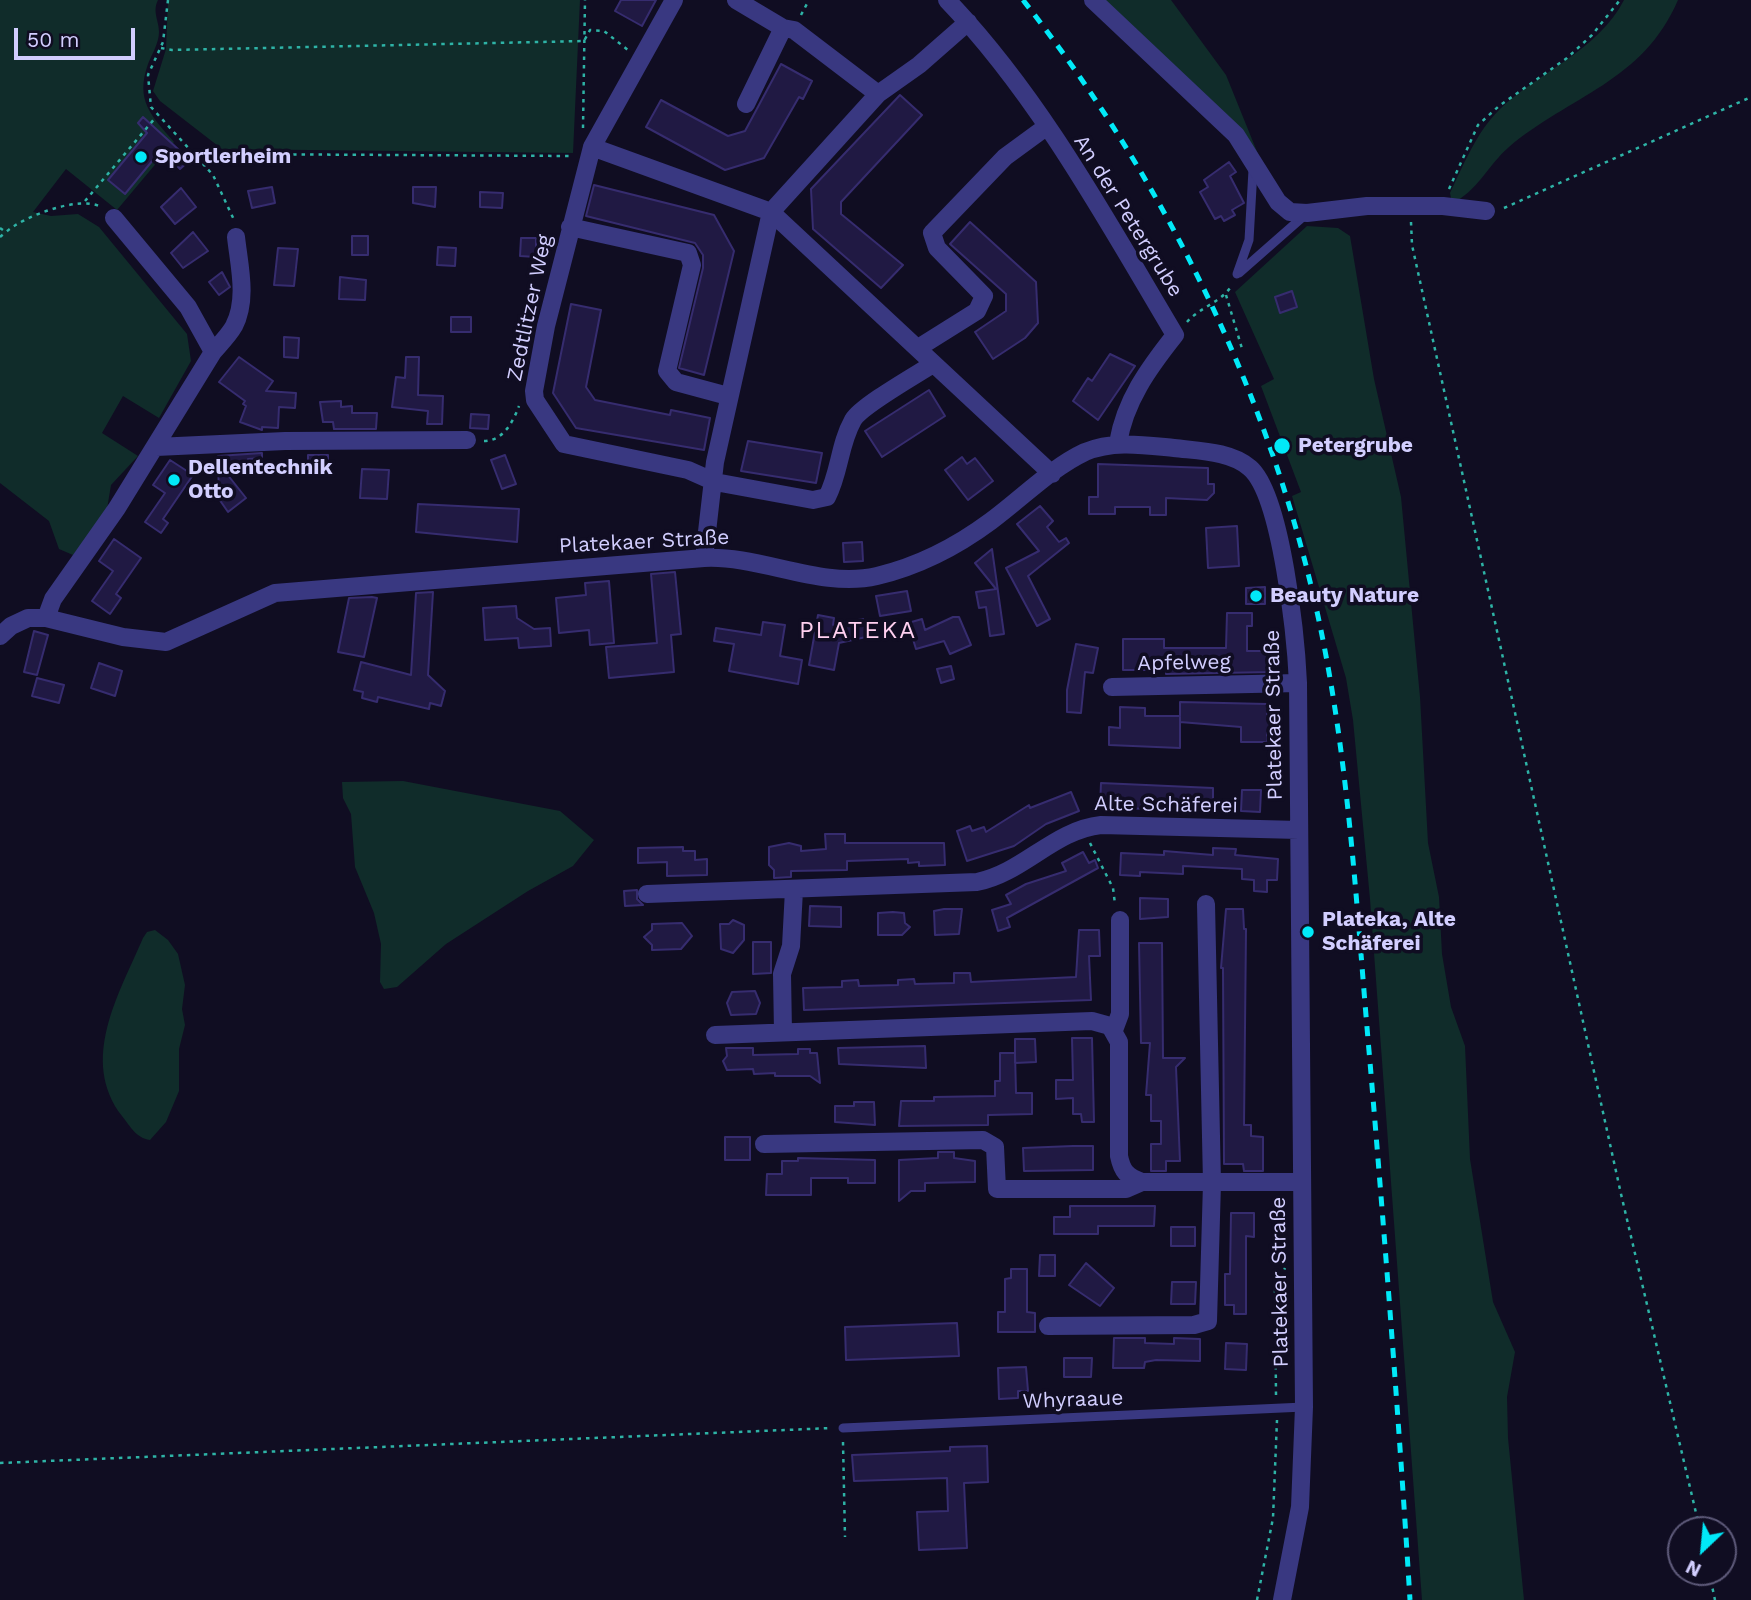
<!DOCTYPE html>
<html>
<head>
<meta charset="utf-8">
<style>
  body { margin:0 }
  #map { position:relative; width:1751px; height:1600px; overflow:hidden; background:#100d22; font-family:"Work Sans",sans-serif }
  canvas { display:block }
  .north { position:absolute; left:1667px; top:1516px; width:70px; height:70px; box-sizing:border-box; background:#100d22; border:2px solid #5e5a7a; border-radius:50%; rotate:206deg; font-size:19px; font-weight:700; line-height:28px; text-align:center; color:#d2ceff }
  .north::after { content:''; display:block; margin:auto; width:24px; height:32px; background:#01e9f8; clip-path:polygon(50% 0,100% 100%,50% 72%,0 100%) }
  .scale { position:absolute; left:14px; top:28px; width:121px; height:32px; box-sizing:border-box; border:4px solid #d2ceff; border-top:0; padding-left:9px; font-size:21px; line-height:24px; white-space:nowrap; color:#d2ceff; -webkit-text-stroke:5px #100d22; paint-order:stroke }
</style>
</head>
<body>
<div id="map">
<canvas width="1751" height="1600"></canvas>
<div class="north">N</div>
<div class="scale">50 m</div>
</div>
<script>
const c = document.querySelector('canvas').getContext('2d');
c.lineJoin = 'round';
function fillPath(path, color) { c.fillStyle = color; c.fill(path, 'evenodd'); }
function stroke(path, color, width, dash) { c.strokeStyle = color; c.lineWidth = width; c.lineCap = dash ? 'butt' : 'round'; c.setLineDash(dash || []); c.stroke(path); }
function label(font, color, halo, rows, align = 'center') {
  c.font = font + ' "Work Sans",sans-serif'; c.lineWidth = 7; c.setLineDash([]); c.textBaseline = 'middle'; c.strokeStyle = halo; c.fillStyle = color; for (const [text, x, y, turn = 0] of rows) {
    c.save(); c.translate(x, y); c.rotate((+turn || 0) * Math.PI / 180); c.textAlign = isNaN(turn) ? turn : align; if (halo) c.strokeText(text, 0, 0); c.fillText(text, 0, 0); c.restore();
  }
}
const green = new Path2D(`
  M0 0H158C152 12 159 20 159 32 159 43 152 54 148 64 135 101 151 115 174 142L117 210 66 169 33 212 51 216 78 214 99 227 187 334 191 361 159 418 123 396 102 433 138 456 111 485 106 515 73 555 59 549 49 521 0 483Z
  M168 0H580L573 153 222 149 160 101 153 91 166 49Z
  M1100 0H1171L1226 75 1260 159Z
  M1624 0H1678C1643 82 1569 96 1509 147 1488 165 1477 192 1452 203L1450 193C1464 164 1476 133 1499 110 1538 72 1598 51 1624 0Z
  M1307 226 1338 228 1350 236 1374 379 1401 497 1420 697 1428 843 1439 897 1442 954 1451 1007 1465 1046 1470 1159 1493 1302 1515 1352 1507 1397 1508 1438 1524 1600H1422L1370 899 1353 720 1346 678 1292 496 1301 492 1261 386 1274 379 1235 292Z
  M403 781 560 811 594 840 573 866 528 891 446 944 397 987 384 989 380 982 381 944 374 913 355 867 351 814 343 798 342 782Z
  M155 930 168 940 178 954 185 985 182 1009 185 1025 179 1049V1091L166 1122 150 1140C136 1138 130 1126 122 1116 79 1060 119 994 143 938L147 932Z`);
const building = new Path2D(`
  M621 0H656L642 26 615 11Z
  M781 64 812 81 803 99 799 97 764 158 725 170 646 127 661 100 728 136 745 131Z
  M900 95 922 115 841 202V214L903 265 881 288 813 229 811 189Z
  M143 117 190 160 180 169 162 149 125 194 108 180 147 133 138 123Z
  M1229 162 1236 172 1230 176 1244 203 1232 210 1235 215 1224 221 1221 216 1215 219 1200 192 1208 187 1204 180Z
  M594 185 714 215 734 251 704 375 679 368 703 268V255L695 243 586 216Z
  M272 187 275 203 252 208 248 191Z
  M413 187H436L435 207 413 203Z
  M181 188 196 207 175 224 161 207Z
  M480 192 503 193 502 208 480 207Z
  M970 222 1036 282 1038 323 1025 338 993 359 975 332 1006 311V294L950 244Z
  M193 232 208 251 183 268 171 253Z
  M352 236H368V255H352Z
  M521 238H536V257L520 256Z
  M438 247 456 248 455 266 437 265Z
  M278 248 298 249 294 286 274 285Z
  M222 272 230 287 219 295 209 282Z
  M340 277 366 280 365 300 339 299Z
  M1292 291 1297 307 1280 313 1275 297Z
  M571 304 601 310 586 387 595 400 670 415 671 410 710 418 704 450 576 428 553 393Z
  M451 317H471V332H451Z
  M284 337 299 338 298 358 284 357Z
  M1110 354 1135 366 1098 420 1073 401 1088 378 1092 381Z
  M239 357 273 381 266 391 296 393 295 408 279 407 278 428 262 427V430L240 422 246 406 243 404 245 401 219 382Z
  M406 357H419L418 395 443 396 442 424H427L428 411 392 407 396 377 405 378Z
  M929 390 945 416 882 457 865 431Z
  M341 401V407L352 406V413H377L376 429H334L333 422H323L320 402Z
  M471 414 489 415 488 429 470 428Z
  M748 441 822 453 816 483 741 471Z
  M262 453V458L248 459 249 463 219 464 246 498 228 512 219 499 218 456Z
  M308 455H328V470H308Z
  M505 455 516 484 502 489 491 460Z
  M962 457 967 464 975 458 993 481 968 500 945 470Z
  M170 460 193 475 163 519 168 523 161 533 145 522 165 493 153 485Z
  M1098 464 1208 468V484H1214V493L1207 500 1166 498V515H1150V507H1115V514H1089V497H1098Z
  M362 469 389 470 387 499 360 498Z
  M418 504 519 509 517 542 416 532Z
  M1040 506 1053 521 1047 527 1059 542 1066 538 1069 543 1028 576 1050 619 1037 626 1006 568 1039 551 1017 524Z
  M1237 526 1239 566 1208 568 1206 528Z
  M114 539 141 558 116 594 121 598 110 614 92 601 113 571 99 561Z
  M862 542 863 561 844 562 843 543Z
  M992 549 1004 634 990 636 986 607 979 608 976 592 996 589 975 563Z
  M675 572 681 634 671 635 674 672 609 678 606 647 657 643 651 574Z
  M609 581 614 643 590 645 589 630 559 633 556 598 586 595 585 583Z
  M1265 587V604H1246V588Z
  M907 591 911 611 880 616 876 596Z
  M433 592 428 675 445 691 441 706 430 703 429 709 378 697 377 702 362 698 363 692 354 690 361 662 411 675 416 593Z
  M372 597 377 598 364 657 338 652 349 598Z
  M516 606 517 618 534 629 550 628 551 646 519 648 518 638 485 640 483 608Z
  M1227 613H1252V626H1247V651H1271V672L1166 674V670H1123V639H1164V648H1226Z
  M818 615 834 618 833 625 863 619 866 637 839 643 834 670 809 665Z
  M953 617H959L971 645 950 654 944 641 916 649 908 623 922 619 925 630Z
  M763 622 785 625 780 656 802 660 798 684 729 671 734 644 714 641 716 628 761 635Z
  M34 631 48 635 37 675 24 672Z
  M1076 644 1098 648 1093 673 1085 672 1081 713 1067 712V690Z
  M99 663 122 671 115 696 91 688Z
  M951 666 954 679 941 683 937 669Z
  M37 678 64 685 59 703 32 696Z
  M1180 702 1267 704V714H1273V734L1267 733V742H1241V727L1180 722V717V748L1109 745V727L1120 728V707L1145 708V716H1180Z
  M1101 783 1213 788V811L1162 806V809L1100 808Z
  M1242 790H1261L1260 812 1241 811Z
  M1071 792 1079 811 1046 824 1014 846 967 861 957 831 970 826 972 831 984 827 986 832 1029 805 1030 808Z
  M825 834H845V843H944L945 865 919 866V862L908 863V859L847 861V870L791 871V877L774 878V870L769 865V847L789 843 801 846V851L826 849Z
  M683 847V851H695V860L707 859V875L667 876V862L638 863V848Z
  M1213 848 1236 849 1235 855 1278 859 1277 880H1267V892L1254 891V880L1242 879V869L1183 866V874L1140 872V876L1120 875 1121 853 1164 855V851L1213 855Z
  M1083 852 1089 863 1095 860 1098 868 1007 918 1010 927 998 931 992 910 1011 904 1006 895 1026 884 1066 871 1062 863Z
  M637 890V899L643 905 625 906 624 891Z
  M1140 898 1168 899V917L1140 919Z
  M810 906 841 907V927L809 926Z
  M944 909H962L959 934 935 935 934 911Z
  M1226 909H1243L1244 929H1246L1244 1125H1251V1136L1263 1137V1171H1244L1243 1164H1224L1223 968H1221Z
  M893 912 904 913 905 923 910 927 902 935H878V913Z
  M733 920 744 925V940L733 953 721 949 720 924H729Z
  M682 923 692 936 681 949 652 950V945L644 937 652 930V924Z
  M1079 930H1099L1100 956H1089L1091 1000 804 1010 803 988 842 987V981L858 980 859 986 898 985V980L914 979 915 984 954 983V973H970L971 982 1076 977Z
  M753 942H771V973L753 974Z
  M1139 943H1162L1163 1058H1185L1176 1067 1180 1161H1166V1171H1151V1144H1161V1121H1151V1095H1146L1150 1043H1141Z
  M755 991 760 1003 756 1014 731 1015 727 1003 732 992Z
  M1072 1038H1092L1094 1122H1082L1081 1114H1073V1098L1056 1099V1080H1073Z
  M1015 1039H1035L1036 1062 1015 1063Z
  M925 1046 926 1068 839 1064 838 1048Z
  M726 1048H753V1055L798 1054V1049H810V1053H817L820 1083 810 1076H775V1073L754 1074 753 1069 727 1070 723 1061 727 1056Z
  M1000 1053H1015L1016 1093H1032V1114L988 1115V1125L899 1126 901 1101H934V1097L995 1096V1081H1000Z
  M854 1102H874L875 1125 835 1122V1106H854Z
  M725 1137H750V1160H725Z
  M1073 1146H1093V1170L1024 1171 1023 1148Z
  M938 1152H954V1158L975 1161V1182L925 1183V1191H911L899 1201V1160L938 1158Z
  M798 1158 875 1160V1183H848V1178H811V1195H766L767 1174H782V1161H798Z
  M1070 1206H1155L1154 1226H1098V1234H1054V1217H1070Z
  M1231 1213H1254V1237L1246 1236V1314H1234V1305H1225V1274H1230Z
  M1171 1227H1195V1246H1171Z
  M1040 1255H1055V1276H1039Z
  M1086 1263 1114 1288 1100 1306 1069 1285Z
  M1011 1269H1027V1312L1035 1313V1332H998V1312H1005V1279L1011 1278Z
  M1172 1282H1196L1195 1304H1171Z
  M957 1323 959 1356 846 1360 845 1327Z
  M1114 1338H1145V1343L1174 1344V1338L1200 1339V1361L1156 1360 1145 1362 1144 1368H1113Z
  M1226 1343 1247 1344 1246 1370 1225 1369Z
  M1064 1358H1092L1091 1377H1064Z
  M1026 1367 1028 1391H1018V1398L999 1399 998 1368Z
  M987 1446 988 1482 964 1483 967 1548 919 1550 917 1512 948 1511 947 1478 854 1481 852 1455 950 1451V1447Z`);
const path = new Path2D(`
  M168 0 163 42 148 75 151 107 213 175 235 222
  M801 15 809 0
  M161 48 172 50 584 41 590 30 604 31 628 50
  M583 128 585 0
  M204 166 218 154 573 156
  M1449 189 1478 125 1499 106 1567 58 1592 35 1620 0
  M85 201 156 117
  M1504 208 1751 97
  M1411 222 1412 245 1621 1194 1700 1530
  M0 228 6 232C24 216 80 195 101 207
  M0 237 6 232
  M1226 295 1243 352
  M1187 322C1200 307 1222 302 1232 285
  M484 441C503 441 513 422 519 406
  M1090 843 1113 888 1115 904
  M1276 1395 1275 1290 1285 1268
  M843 1442 845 1537
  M0 1463 832 1428
  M1709 1572 1715 1600
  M1257 1600 1273 1518 1277 1420`);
const lane = new Path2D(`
  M1239 273 1305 215
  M1237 274 1249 240 1253 170
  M843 1428 1304 1407`);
const street = new Path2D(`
  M736 0 783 28 794 30 878 94
  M947 0C1040 97 1107 221 1175 335 1148 369 1125 401 1118 443
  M1093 0 1236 135 1278 202 1290 212 1307 213 1367 206H1443L1486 211
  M746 104 783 28
  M592 147 674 0
  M570 227 688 253 692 265 667 371 676 382 728 396
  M918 348 977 311 984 296 937 248 932 233 1005 157 1046 127
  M213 352C220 344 229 335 234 326 248 299 239 265 236 237
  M933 364C916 375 861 406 853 420 839 445 840 472 827 497L813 500 715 482 688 470 564 444 535 400 534 391 546 326 592 147 771 212 1052 474
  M156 447 285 441 467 440
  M704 558 715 462 771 212 878 94 919 65 968 22
  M46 618 53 599 117 508 213 352 188 307 114 218
  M0 636 11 626 28 618H46L123 637 166 642 275 593 704 558C761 555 820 589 877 576 919 566 956 547 991 521 1021 499 1051 468 1085 452 1113 440 1144 445 1174 448 1198 451 1231 451 1250 468 1282 496 1296 640 1298 683L1304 1407 1300 1507 1282 1600
  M1112 687 1298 683
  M647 894 977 882C1023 873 1054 830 1101 825L1299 830
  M1114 1030 1120 1014V920
  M783 1032 782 974 791 946 794 890
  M715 1035 1092 1021 1110 1026 1119 1042V1156C1122 1171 1127 1177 1142 1182H1301
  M764 1144 983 1140 995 1147 997 1189H1126L1142 1182
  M1048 1326 1194 1325 1208 1321 1212 1183 1206 904`);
const rail = new Path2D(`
  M1023 0C1159 173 1263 380 1313 594 1349 747 1356 906 1370 1062 1385 1241 1399 1421 1410 1600`);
const markers = [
  [141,157,7,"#01e9f8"],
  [1282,446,9,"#01e9f8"],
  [174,480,7,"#01e9f8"],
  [1256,596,7,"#01e9f8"],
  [1308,932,7,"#01e9f8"]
];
const poiNames = [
  ["Sportlerheim",155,157],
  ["Petergrube",1298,446],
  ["Dellentechnik",188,468],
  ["Otto",188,492],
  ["Beauty Nature",1270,596],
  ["Plateka, Alte",1322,920],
  ["Schäferei",1322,944]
];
const streetNames = [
  ["An der Petergrube",1128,216,58],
  ["Zedtlitzer Weg",530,308,-78],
  ["Platekaer Straße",644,542,-3],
  ["Apfelweg",1184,663,-1],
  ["Platekaer Straße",1274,715,-91],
  ["Alte Schäferei",1166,805,1],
  ["Platekaer Straße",1280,1282,-91],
  ["Whyraaue",1073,1400,-2]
];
const quarterNames = [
  ["PLATEKA",858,631]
];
fillPath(green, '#102c2a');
fillPath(building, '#201943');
stroke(building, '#362c6f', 2);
stroke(path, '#2eb3a6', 2.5, [3.5, 5]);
stroke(lane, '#393881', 9);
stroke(street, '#393881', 18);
stroke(rail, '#01e9f8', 5, [10, 9]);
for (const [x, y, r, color] of markers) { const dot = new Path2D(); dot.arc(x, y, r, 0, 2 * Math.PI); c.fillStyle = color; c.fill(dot); stroke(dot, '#100d22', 2.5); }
label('bold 21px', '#d2ceff', '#100d22', poiNames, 'left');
label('21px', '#d2ceff', '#100d22', streetNames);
c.letterSpacing = '2px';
label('24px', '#ffd0f0', '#100d22', quarterNames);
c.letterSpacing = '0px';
</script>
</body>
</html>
